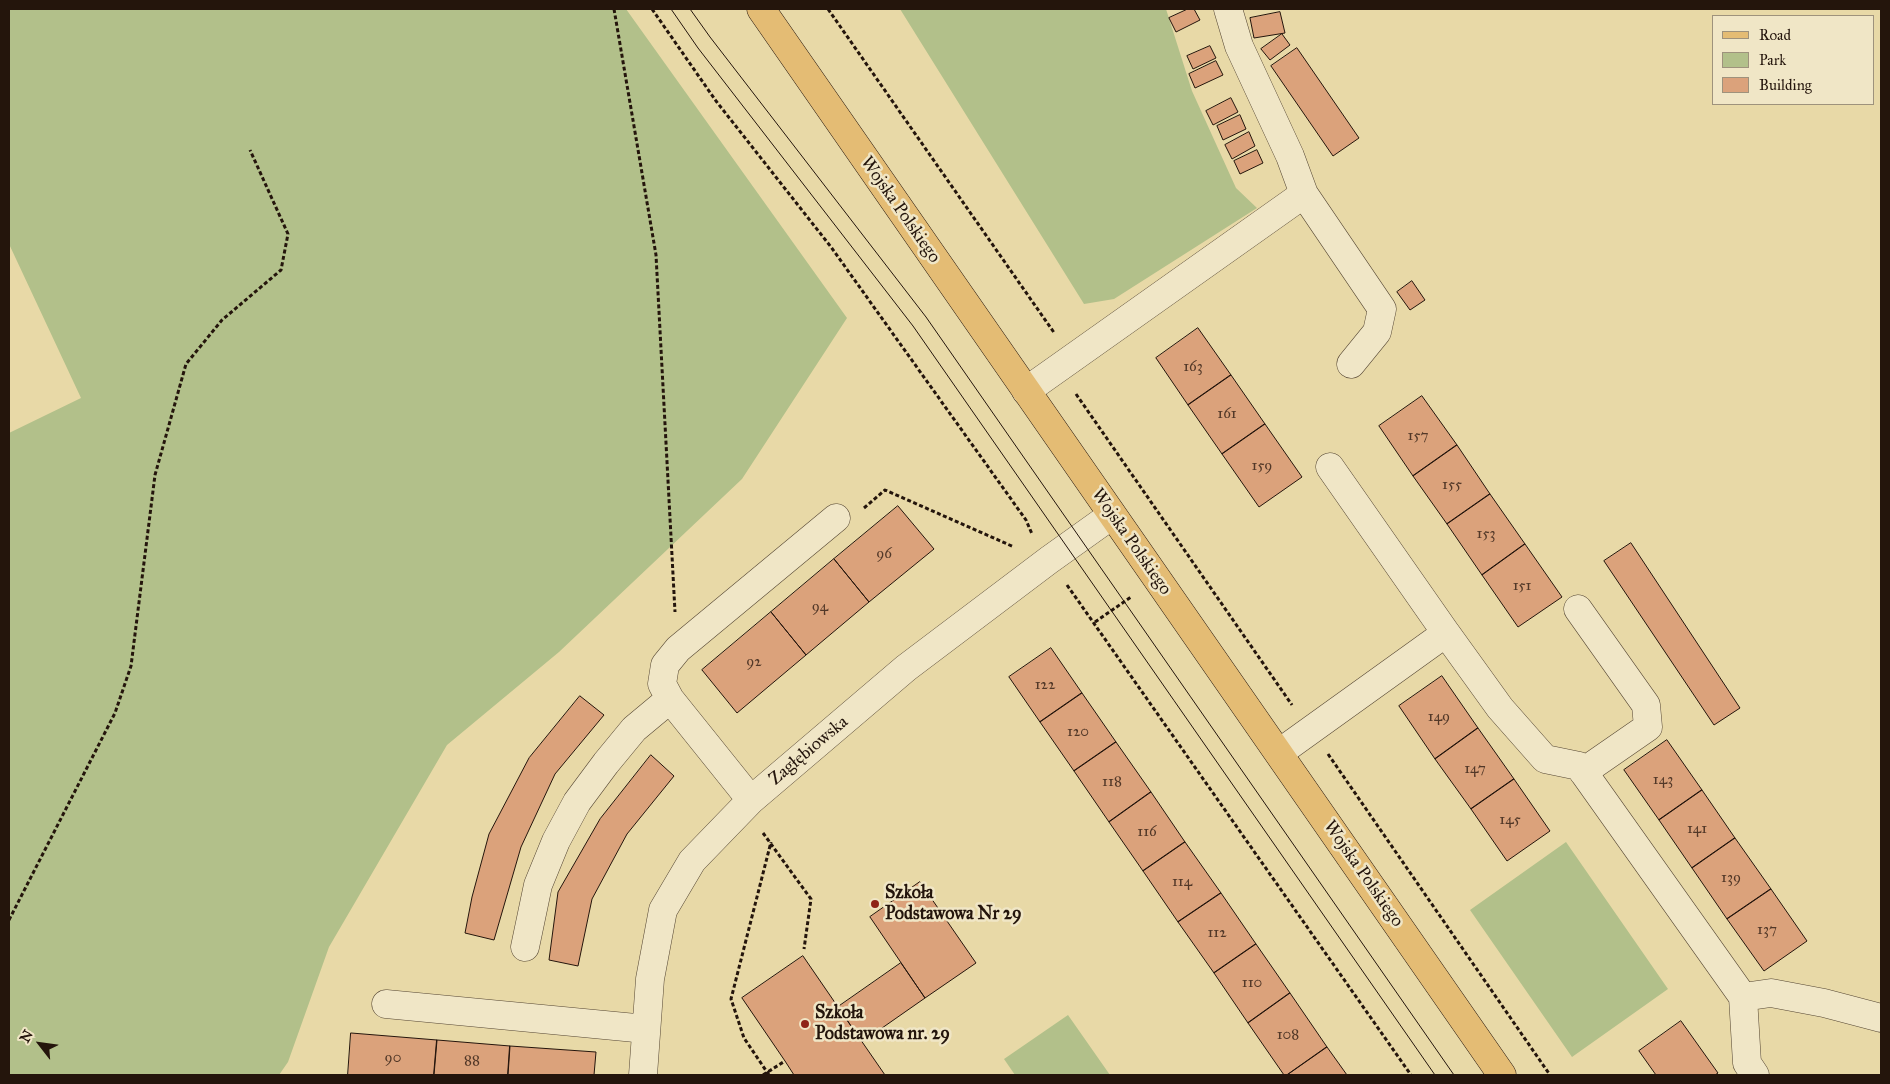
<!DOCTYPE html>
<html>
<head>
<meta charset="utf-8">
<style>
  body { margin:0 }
  #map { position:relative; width:1890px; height:1084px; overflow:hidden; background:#e8d9a7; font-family:"IM FELL Great Primer",serif }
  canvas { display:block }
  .frame { position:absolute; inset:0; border:10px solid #24150c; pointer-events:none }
  .legend { position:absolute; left:1712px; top:15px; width:162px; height:90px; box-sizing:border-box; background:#f0e6c6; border:1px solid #9e927c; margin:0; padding:6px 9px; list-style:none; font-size:15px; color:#24150c }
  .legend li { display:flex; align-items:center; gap:10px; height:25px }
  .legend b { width:25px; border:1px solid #9e927c }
  .north { position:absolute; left:15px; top:1019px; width:50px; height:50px; -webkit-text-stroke:4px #f0e6c6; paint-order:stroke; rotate:300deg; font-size:14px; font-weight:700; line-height:20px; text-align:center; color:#24150c }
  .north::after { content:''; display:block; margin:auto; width:18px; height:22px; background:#24150c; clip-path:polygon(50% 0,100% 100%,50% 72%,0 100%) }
</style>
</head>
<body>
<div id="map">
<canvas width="1890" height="1084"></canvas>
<div class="frame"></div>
<ul class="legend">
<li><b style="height:6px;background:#e4bc74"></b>Road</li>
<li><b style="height:14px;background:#b2c08a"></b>Park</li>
<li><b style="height:14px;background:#dba27b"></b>Building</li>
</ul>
<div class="north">N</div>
</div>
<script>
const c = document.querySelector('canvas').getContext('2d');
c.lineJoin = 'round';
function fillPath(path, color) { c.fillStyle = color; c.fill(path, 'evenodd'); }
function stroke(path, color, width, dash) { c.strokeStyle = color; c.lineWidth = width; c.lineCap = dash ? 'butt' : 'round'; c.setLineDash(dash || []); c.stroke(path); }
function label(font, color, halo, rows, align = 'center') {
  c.font = font + ' "IM FELL Great Primer",serif'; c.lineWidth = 5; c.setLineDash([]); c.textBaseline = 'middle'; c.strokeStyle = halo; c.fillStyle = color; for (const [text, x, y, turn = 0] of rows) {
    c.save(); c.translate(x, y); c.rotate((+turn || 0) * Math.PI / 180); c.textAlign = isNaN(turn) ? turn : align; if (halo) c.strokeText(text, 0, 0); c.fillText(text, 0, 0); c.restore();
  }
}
const green = new Path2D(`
  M9 9H626L847 318 742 479 559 652 447 745 329 947 288 1062 279 1075H9V433L81 398 9 244Z
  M900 9H1166L1192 91 1236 188 1257 208 1114 299 1084 304Z
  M1566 842 1668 989 1572 1057 1470 910Z
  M1068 1015 1110 1075H1015L1004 1059Z`);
const building = new Path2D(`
  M1188 9H1194L1200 20 1176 32 1169 18Z
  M1280 12 1285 33 1254 38 1250 18Z
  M1282 34 1290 45 1270 60 1261 49Z
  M1210 46 1216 58 1193 69 1187 56Z
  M1297 48 1359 138 1333 156 1271 66Z
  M1216 61 1223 75 1195 88 1189 74Z
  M1231 98 1238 112 1213 125 1206 111Z
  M1240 115 1246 129 1223 140 1217 126Z
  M1249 132 1255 146 1232 159 1225 145Z
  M1257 150 1263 163 1240 174 1234 161Z
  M1412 281 1425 300 1410 310 1397 292Z
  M1198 328 1231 375 1188 405 1156 358Z
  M1231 375 1265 424 1222 454 1188 405Z
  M1422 396 1457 445 1413 476 1379 426Z
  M1265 424 1302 477 1259 507 1222 454Z
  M1457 445 1490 494 1447 524 1413 476Z
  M1490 494 1525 544 1482 575 1447 524Z
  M898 506 934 549 869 602 834 559Z
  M1631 543 1740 708 1714 725 1604 561Z
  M1525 544 1562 597 1518 627 1482 575Z
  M834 559 869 602 806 655 771 612Z
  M771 612 806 655 737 713 702 670Z
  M1051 648 1082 693 1040 722 1009 677Z
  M1442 676 1478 728 1435 759 1399 706Z
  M1082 693 1116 742 1074 771 1040 722Z
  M580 696 604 715 555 774 521 847 494 940 465 933 472 897 489 834 529 758Z
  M1478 728 1514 779 1471 809 1435 759Z
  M1667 740 1702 790 1659 820 1624 770Z
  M1116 742 1151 792 1109 822 1074 771Z
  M651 755 674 776 627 834 592 899 578 966 549 960 558 892 600 819Z
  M1514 779 1550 831 1507 861 1471 809Z
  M1702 790 1735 838 1692 868 1659 820Z
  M1151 792 1185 842 1143 871 1109 822Z
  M1735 838 1771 889 1727 919 1692 868Z
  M1185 842 1221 893 1178 922 1143 871Z
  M920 882 976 963 925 998 870 917Z
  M1771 889 1807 941 1764 971 1727 919Z
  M1221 893 1256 944 1214 973 1178 922Z
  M1256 944 1290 993 1248 1023 1214 973Z
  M803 956 838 1007 885 1075H794L785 1061 742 998Z
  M901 963 925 998 862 1042 838 1007Z
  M1290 993 1327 1047 1287 1075H1284L1248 1023Z
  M1681 1021 1718 1073 1715 1075H1656L1639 1051Z
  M351 1033 437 1040 434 1075H348Z
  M437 1040 510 1046 508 1075H434Z
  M510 1046 596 1052 594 1075H508Z
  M1327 1047 1347 1075H1287Z`);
const path = new Path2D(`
  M614 9 656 255 675 612
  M652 9 716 101 831 247 1026 520 1032 534
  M828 9 1055 334
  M1076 394 1292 705
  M864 508 885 490 1014 547
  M1067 585 1411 1075
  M1095 622 1131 597
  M1328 754 1550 1075
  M763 833 811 899 804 949
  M9 920 115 713 131 666 155 475 186 364 222 320 281 270 288 234 250 150
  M763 1075 785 1061
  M769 1075 744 1038 731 999 771 842`);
const minor = new Path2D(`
  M1228 9 1239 46 1290 156 1304 194 1382 309 1377 332 1351 364
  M1026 391 1304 194
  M1330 467 1446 633
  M1578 609 1646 705 1648 727 1583 772
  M1279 753 1446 633 1500 708 1545 759 1579 766 1743 997 1747 1063 1755 1075
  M751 800 670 699 662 684 665 665 678 649 836 518
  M525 947 538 885 556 841 577 802 606 763 634 729 670 699
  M1743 997 1771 993 1824 1003 1881 1018
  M386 1004 646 1029
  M643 1075 650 979 663 910 692 861 751 800 906 668 1049 560 1112 515`);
const major = new Path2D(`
  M761 9 1502 1075`);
const tram = new Path2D(`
  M671 9 698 48 913 326 1435 1075
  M690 9 710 37 926 317 1454 1075`);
const markers = [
  [875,904,5,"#8f2418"],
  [805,1024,5,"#8f2418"]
];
const numberNames = [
  ["163",1193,367],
  ["161",1227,414],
  ["157",1418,436],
  ["159",1262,466],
  ["155",1452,485],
  ["153",1486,534],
  ["96",884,554],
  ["151",1522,586],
  ["94",820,607],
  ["92",754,662],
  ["122",1045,685],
  ["149",1439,717],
  ["120",1078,732],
  ["147",1475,769],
  ["143",1663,780],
  ["118",1112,782],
  ["145",1510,820],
  ["141",1697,829],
  ["116",1147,832],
  ["139",1731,878],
  ["114",1182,882],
  ["137",1767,930],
  ["112",1217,933],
  ["110",1252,983],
  ["108",1288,1035],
  ["90",393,1058],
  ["88",472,1061]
];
const streetNames = [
  ["Wojska Polskiego",900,210,55],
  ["Wojska Polskiego",1131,542,55],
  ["Zagłębiowska",809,751,-40],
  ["Wojska Polskiego",1363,874,55]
];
const poiNames = [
  ["Szkoła",885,894],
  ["Podstawowa Nr 29",885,915],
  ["Szkoła",815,1014],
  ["Podstawowa nr. 29",815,1035]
];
fillPath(green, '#b2c08a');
fillPath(building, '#dba27b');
stroke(building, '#24150c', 1);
stroke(minor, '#554633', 29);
stroke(major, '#24150c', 29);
stroke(path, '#24150c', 3, [4, 2.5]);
stroke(minor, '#f0e6c6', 28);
stroke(major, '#e4bc74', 28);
stroke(tram, '#24150c', 1);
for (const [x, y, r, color] of markers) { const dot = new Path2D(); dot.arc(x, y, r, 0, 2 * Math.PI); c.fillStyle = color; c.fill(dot); stroke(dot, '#f0e6c6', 2); }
label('15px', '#523828', null, numberNames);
label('18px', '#24150c', '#f0e6c6', streetNames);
label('bold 18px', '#24150c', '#f0e6c6', poiNames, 'left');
</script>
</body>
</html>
